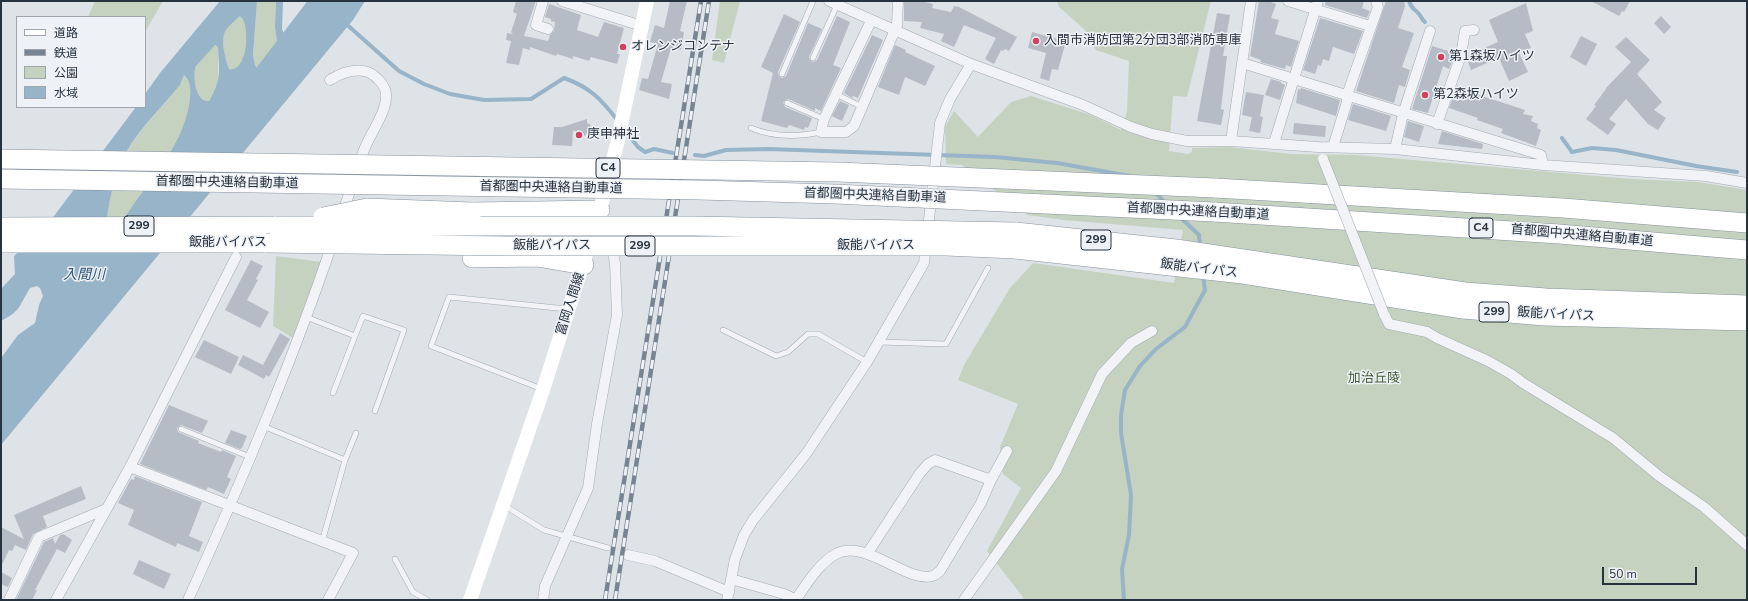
<!DOCTYPE html>
<html>
<head>
<meta charset="utf-8">
<style>
  body { margin:0 }
  #map { position:relative; width:1748px; height:601px; overflow:hidden; background:#dee3e8; font-family:"Nunito Sans","Noto Sans JP",sans-serif }
  canvas { display:block }
  .frame { position:absolute; inset:0; border:2px solid #27323f; pointer-events:none }
  .legend { position:absolute; left:16px; top:16px; width:130px; height:92px; box-sizing:border-box; background:#eef2f6; border:1px solid #9ea5ad; margin:0; padding:5px 7px; list-style:none; font-size:12px; color:#27323f }
  .legend li { display:flex; align-items:center; gap:8px; height:20px }
  .legend b { width:20px; border:1px solid #9ea5ad }
  .scale { position:absolute; left:1602px; top:567px; width:95px; height:18px; box-sizing:border-box; border:2px solid #27323f; border-top:0; padding-left:5px; font-size:12px; line-height:14px; white-space:nowrap; color:#27323f; -webkit-text-stroke:3px #eef2f6; paint-order:stroke }
</style>
</head>
<body>
<div id="map">
<canvas width="1748" height="601"></canvas>
<div class="frame"></div>
<ul class="legend">
<li><b style="height:5px;background:#fff"></b>道路</li>
<li><b style="height:5px;background:#778492"></b>鉄道</li>
<li><b style="height:11px;background:#c5d2bf"></b>公園</li>
<li><b style="height:11px;background:#98b4c9"></b>水域</li>
</ul>
<div class="scale">50 m</div>
</div>
<script>
const c = document.querySelector('canvas').getContext('2d');
c.lineJoin = 'round';
function fillPath(path, color) { c.fillStyle = color; c.fill(path, 'evenodd'); }
function stroke(path, color, width, dash) { c.strokeStyle = color; c.lineWidth = width; c.lineCap = dash ? 'butt' : 'round'; c.setLineDash(dash || []); c.stroke(path); }
function label(font, color, halo, rows, align = 'center') {
  c.font = font + ' "Nunito Sans","Noto Sans JP",sans-serif'; c.lineWidth = 3; c.setLineDash([]); c.textBaseline = 'middle'; c.strokeStyle = halo; c.fillStyle = color; for (const [text, x, y, turn = 0] of rows) {
    c.save(); c.translate(x, y); c.rotate((+turn || 0) * Math.PI / 180); c.textAlign = isNaN(turn) ? turn : align; if (halo) c.strokeText(text, 0, 0); c.fillText(text, 0, 0); c.restore();
  }
}
const green = new Path2D(`
  M95 1H163L145 32V17H88Z
  M257 1H276L275 27 278 50V63L269 78 264 79 255 65 253 55Z
  M720 1H740L724 63 712 60Z
  M1057 1H1211L1187 97 1173 96 1169 151 1188 154 1192 152V148L1229 147 1291 154 1356 155 1631 179 1698 182 1747 190V600H1022L1023 597 987 551 1021 488 1003 474 1000 447 1018 404 958 380 964 365 1010 288 1033 263 1174 283 1183 230 1064 220 1027 215 962 165 946 164 945 127 954 111 978 137 1011 102 1031 96 1091 115 1121 130 1127 112 1129 61 1096 50 1085 30 1059 7Z
  M240 16H243C248 27 249 73 229 69 226 59 220 41 225 32 228 26 236 20 240 16Z
  M214 45 218 47V82L209 101C196 103 192 76 196 66Z
  M184 75C190 79 191 89 190 97 187 132 168 156 148 183 136 200 125 217 115 234L105 225C110 202 115 169 128 149 143 126 163 106 180 85Z
  M276 256 322 262 293 338 273 326Z`);
const water = new Path2D(`
  M220 1H257L253 55 255 65 264 79 269 78 278 63V50L275 27 276 1H283L282 29 284 34 291 32 300 24 309 13 323 1H365L353 20 1 445V358L18 335 35 323 39 305 43 296 40 288 37 286 30 288C18 307 22 310 1 321V289L15 274 14 256 48 224 136 107H145V94L160 73ZM240 16C250 21 249 73 229 69 226 59 220 41 225 32 228 26 236 20 240 16ZM215 45 218 47C219 72 222 78 209 101 196 103 192 76 196 66ZM184 75C190 80 191 89 190 97 186 142 153 175 129 211 124 218 119 226 115 234L105 229C109 205 114 171 128 149 142 126 163 106 180 85Z`);
const stream = new Path2D(`
  M1409 1C1412 10 1414 8 1419 14 1422 18 1422 20 1425 22
  M344 22 399 71 424 84 450 94 484 100 531 99 564 78C590 87 602 100 618 121
  M623 128 638 147 645 152 654 149 673 153
  M1562 138 1572 152 1592 148 1616 150 1696 166 1737 172
  M695 155 704 156 726 150 768 149 995 157 1057 163 1130 176
  M1154 191 1166 204
  M1180 217 1199 235 1200 248
  M1124 600 1122 569 1129 535 1131 495 1121 433V415L1125 390 1140 366 1156 349 1185 327 1205 290 1203 275`);
const river = new Path2D(`
  M244 103 322 1`);
const building = new Path2D(`
  M516 1H536L524 36 548 41 550 35 554 31 555 22 551 21V19L545 17 549 4 581 15 577 30 598 37 604 22 624 28 617 54H620L617 64 591 57 589 61 573 56V59L557 54 556 56 530 47V50L523 48 519 65 506 63 511 41 506 40 507 33 513 34 511 32 517 14 513 12Z
  M670 1H687L680 31 684 32 681 50 671 48 661 82 672 84 669 99 639 90 642 78 648 79 658 44 650 42 655 25 664 28Z
  M904 1H921L933 4 932 8 951 12 954 6 959 7 1017 37 1009 51 1005 49 1003 51 1001 50 994 64 985 59 996 38 964 25 954 47 941 41 944 34 920 28 922 22 904 21Z
  M1259 1H1268L1276 4 1271 18 1279 20 1275 34 1299 41 1291 67 1286 65 1285 69 1260 62 1261 60 1250 56Z
  M1326 1H1364L1362 8 1370 11 1367 18 1325 5Z
  M1386 1H1404L1405 6 1398 28 1414 33 1402 67 1410 70 1405 87 1399 85 1394 103 1356 91Z
  M1591 1H1630L1624 12 1622 11 1619 16Z
  M1526 3 1533 31 1525 34 1531 48 1519 53 1528 72 1509 81 1499 58 1471 70 1467 59 1468 55 1498 42 1489 20Z
  M1217 13 1230 15 1223 56H1227L1221 109 1224 110 1221 125 1197 121Z
  M784 14 800 22 778 72 779 76 782 78 786 76 808 23 822 29 809 57 810 60 813 62 817 60 837 16 850 22 833 65 841 68 821 111 815 108V111L788 99 783 102 785 107 812 118 808 128 805 127 804 130 789 125 787 128 761 121 773 73 761 67Z
  M1661 16 1671 27 1664 34 1654 23Z
  M1320 18 1363 31 1354 54 1333 47 1329 61 1323 59 1321 66 1318 65 1315 74 1303 70Z
  M1032 32 1066 41 1058 70 1052 69 1049 81 1040 78 1046 53 1028 48Z
  M872 35 883 40 858 98 853 96 852 98 844 93Z
  M1581 36 1597 44 1586 66 1570 57Z
  M1626 37 1650 60 1637 74 1662 102 1654 110 1666 118 1658 130 1648 124 1626 99 1609 119 1616 124 1608 135 1586 119 1596 106 1594 105 1606 89V88L1631 62 1615 47Z
  M895 45 906 50 905 52 935 66 925 86 905 77 899 95 878 87Z
  M1432 46 1455 53 1449 69 1443 66 1428 113 1412 109Z
  M1271 79 1281 82V83L1285 85 1280 100 1265 95Z
  M1457 86 1474 91 1473 93 1525 110 1523 114 1533 116 1531 121 1538 124 1537 128 1541 130 1536 146 1501 133 1503 129 1477 120 1478 118 1449 108Z
  M1301 88 1340 100 1336 116 1296 103 1298 89 1300 90Z
  M1246 92 1264 95 1260 116 1263 117 1260 133 1249 131 1252 117 1242 115Z
  M840 101 849 105 842 121 832 116Z
  M1353 104 1391 116 1386 131 1348 120Z
  M587 119V123L591 125 585 136 573 130 572 146 552 145 554 127H562Z
  M1408 121 1424 126 1419 142 1404 137Z
  M1294 123 1326 126 1325 137 1293 134Z
  M1442 131 1483 144 1482 149 1438 144Z
  M251 260 263 266 256 279 258 280 247 300 269 312 260 328 225 310Z
  M280 333 290 339 269 377 266 375 264 379 238 365 243 355 263 365Z
  M204 340 239 357 231 374 195 357Z
  M169 405 208 421 202 433 181 425 177 428 178 432 199 441 198 443 221 452 222 450 236 456 227 477 231 479 224 494 208 487 206 490 140 464Z
  M231 430 247 436 242 448 240 449 225 443Z
  M135 476 202 502 189 536 203 542 199 552 177 543 176 547 128 525 134 510 118 503 131 479 134 480Z
  M81 486 86 499 43 516 47 527 33 534 26 550 15 545 12 551 9 550 1 567V527L24 539 14 515Z
  M63 534 72 540 65 553 57 549 35 590H37L32 600H16L44 542 53 538 55 544 60 535Z
  M139 560 171 574 164 589 133 574Z
  M1 572 12 578 8 587 1 584Z`);
const lane = new Path2D(`
  M813 58 837 5
  M782 74 813 1
  M836 94 862 107
  M787 103 824 119
  M751 128C773 137 798 137 821 132
  M306 317 355 336 363 316 404 330 375 411
  M723 330 776 356 788 352 808 334H818L867 362
  M879 342 946 344 988 268
  M542 389 431 346 449 297 567 309
  M333 393 355 336
  M263 426 345 460
  M181 429 250 457
  M505 506 544 530 608 548
  M322 542 345 460 356 433
  M395 559 413 592 427 600`);
const street = new Path2D(`
  M543 1 536 25 548 29
  M562 1 642 26
  M829 1 971 64 1083 105 1131 127 1152 134 1187 141H1231L1318 147 1395 149 1543 165 1706 176 1747 183
  M1288 1 1370 26
  M871 21 824 119 821 132H846L854 126 897 25 898 1
  M1242 63 1541 155 1543 165
  M330 80C341 73 354 68 368 72 377 76 386 86 386 95 387 112 370 134 364 150 356 171 350 193 342 214
  M1437 124 1461 55 1465 31 1474 30
  M1231 141 1251 1
  M1274 143 1318 1
  M1333 147 1347 102V95L1378 7 1376 1
  M1395 149 1403 114 1430 31
  M1384 314 1389 324 1427 332 1437 338 1488 361 1511 374 1523 383 1613 438 1659 476 1704 507 1747 545
  M130 467 353 553 328 600
  M867 554 920 473 928 464 935 460 991 480
  M628 555 655 561 729 592
  M731 579 784 594 797 600
  M796 599C807 584 819 563 836 554 865 538 907 583 932 576 935 576 937 573 940 571L981 503 991 480 1007 451
  M9 600 39 537 106 509
  M56 600 130 467 236 257
  M188 600C241 482 292 363 333 241
  M543 600 545 586 588 488 597 424 617 315 615 263 611 243
  M727 600 735 559 744 535 753 520 806 454 867 362 924 263 940 123 950 99 971 64
  M964 600 1056 471 1102 374 1131 343 1152 331`);
const secondary = new Path2D(`
  M470 600 543 390 600 210 617 144 647 1`);
const highway = new Path2D(`
  M1215 188 1563 208 1747 223
  M472 212 600 210
  M1214 212 1559 234 1747 250
  M1 227 276 226
  M1016 232 1176 249 1465 292 1546 298 1747 305
  M1 243H266
  M1015 249 1243 274 1463 309 1544 316 1747 321
  M472 258 537 257 584 265`);
const rail = new Path2D(`
  M605 600 701 1
  M615 600 709 1`);
const streetBridge = new Path2D(`
  M1323 159 1384 314`);
const highwayBridge = new Path2D(`
  M1 159 838 172 1215 188
  M1 179 699 190 835 194 1214 212
  M323 217 367 208 472 212
  M276 226H693L1016 232
  M266 243 508 246H946L1015 249`);
const markers = [
  [1036,41,4,"#d13f61"],
  [623,47,4,"#d13f61"],
  [1441,57,4,"#d13f61"],
  [1425,95,4,"#d13f61"],
  [579,135,4,"#d13f61"]
];
const shields = [
  [608,168,24],
  [139,226,30],
  [1481,228,24],
  [1096,240,30],
  [640,246,30],
  [1494,312,30]
];
const shieldNames = [
  ["C4",608,168],
  ["299",139,226],
  ["C4",1481,228],
  ["299",1096,240],
  ["299",640,246],
  ["299",1494,312]
];
const poiNames = [
  ["入間市消防団第2分団3部消防車庫",1044,41],
  ["オレンジコンテナ",631,47],
  ["第1森坂ハイツ",1449,57],
  ["第2森坂ハイツ",1433,95],
  ["庚申神社",587,135]
];
const streetNames = [
  ["首都圏中央連絡自動車道",227,183,1],
  ["首都圏中央連絡自動車道",551,188,1],
  ["首都圏中央連絡自動車道",875,196,2],
  ["首都圏中央連絡自動車道",1198,212,3],
  ["首都圏中央連絡自動車道",1582,236,5],
  ["飯能バイパス",228,243],
  ["飯能バイパス",552,246],
  ["飯能バイパス",876,246],
  ["飯能バイパス",1199,269,7],
  ["富岡入間線",571,304,-72],
  ["飯能バイパス",1556,315,3]
];
const parkNames = [
  ["加治丘陵",1374,379]
];
const waterNames = [
  ["入間川",84,276]
];
fillPath(green, '#c5d2bf');
fillPath(water, '#98b4c9');
stroke(stream, '#98b4c9', 4);
stroke(river, '#98b4c9', 23);
fillPath(building, '#b5bcc5');
stroke(lane, '#a3aab2', 6);
stroke(street, '#a3aab2', 11);
stroke(highway, '#85919f', 20);
stroke(lane, '#f1f3f6', 5);
stroke(street, '#f1f3f6', 10);
stroke(secondary, '#fff', 14);
stroke(highway, '#fff', 19);
stroke(rail, '#778492', 4.5);
stroke(rail, '#eef2f6', 3, [9]);
stroke(streetBridge, '#a3aab2', 11, []);
stroke(highwayBridge, '#85919f', 20, []);
stroke(streetBridge, '#f1f3f6', 10);
stroke(highwayBridge, '#fff', 19);
for (const [x, y, r, color] of markers) { const dot = new Path2D(); dot.arc(x, y, r, 0, 2 * Math.PI); c.fillStyle = color; c.fill(dot); stroke(dot, '#eef2f6', 1.5); }
for (const [x, y, w] of shields) { const box = new Path2D(); box.roundRect(x - w / 2, y - 10, w, 20, 3); c.fillStyle = '#eef2f6'; c.fill(box); stroke(box, '#27323f', 1); }
label('bold 12px', '#27323f', null, shieldNames);
label('13px', '#27323f', '#eef2f6', poiNames, 'left');
label('13px', '#27323f', '#eef2f6', streetNames);
label('13px', '#3f5b34', '#eef2f6', parkNames);
label('italic 14px', '#305474', '#eef2f6', waterNames);
</script>
</body>
</html>
